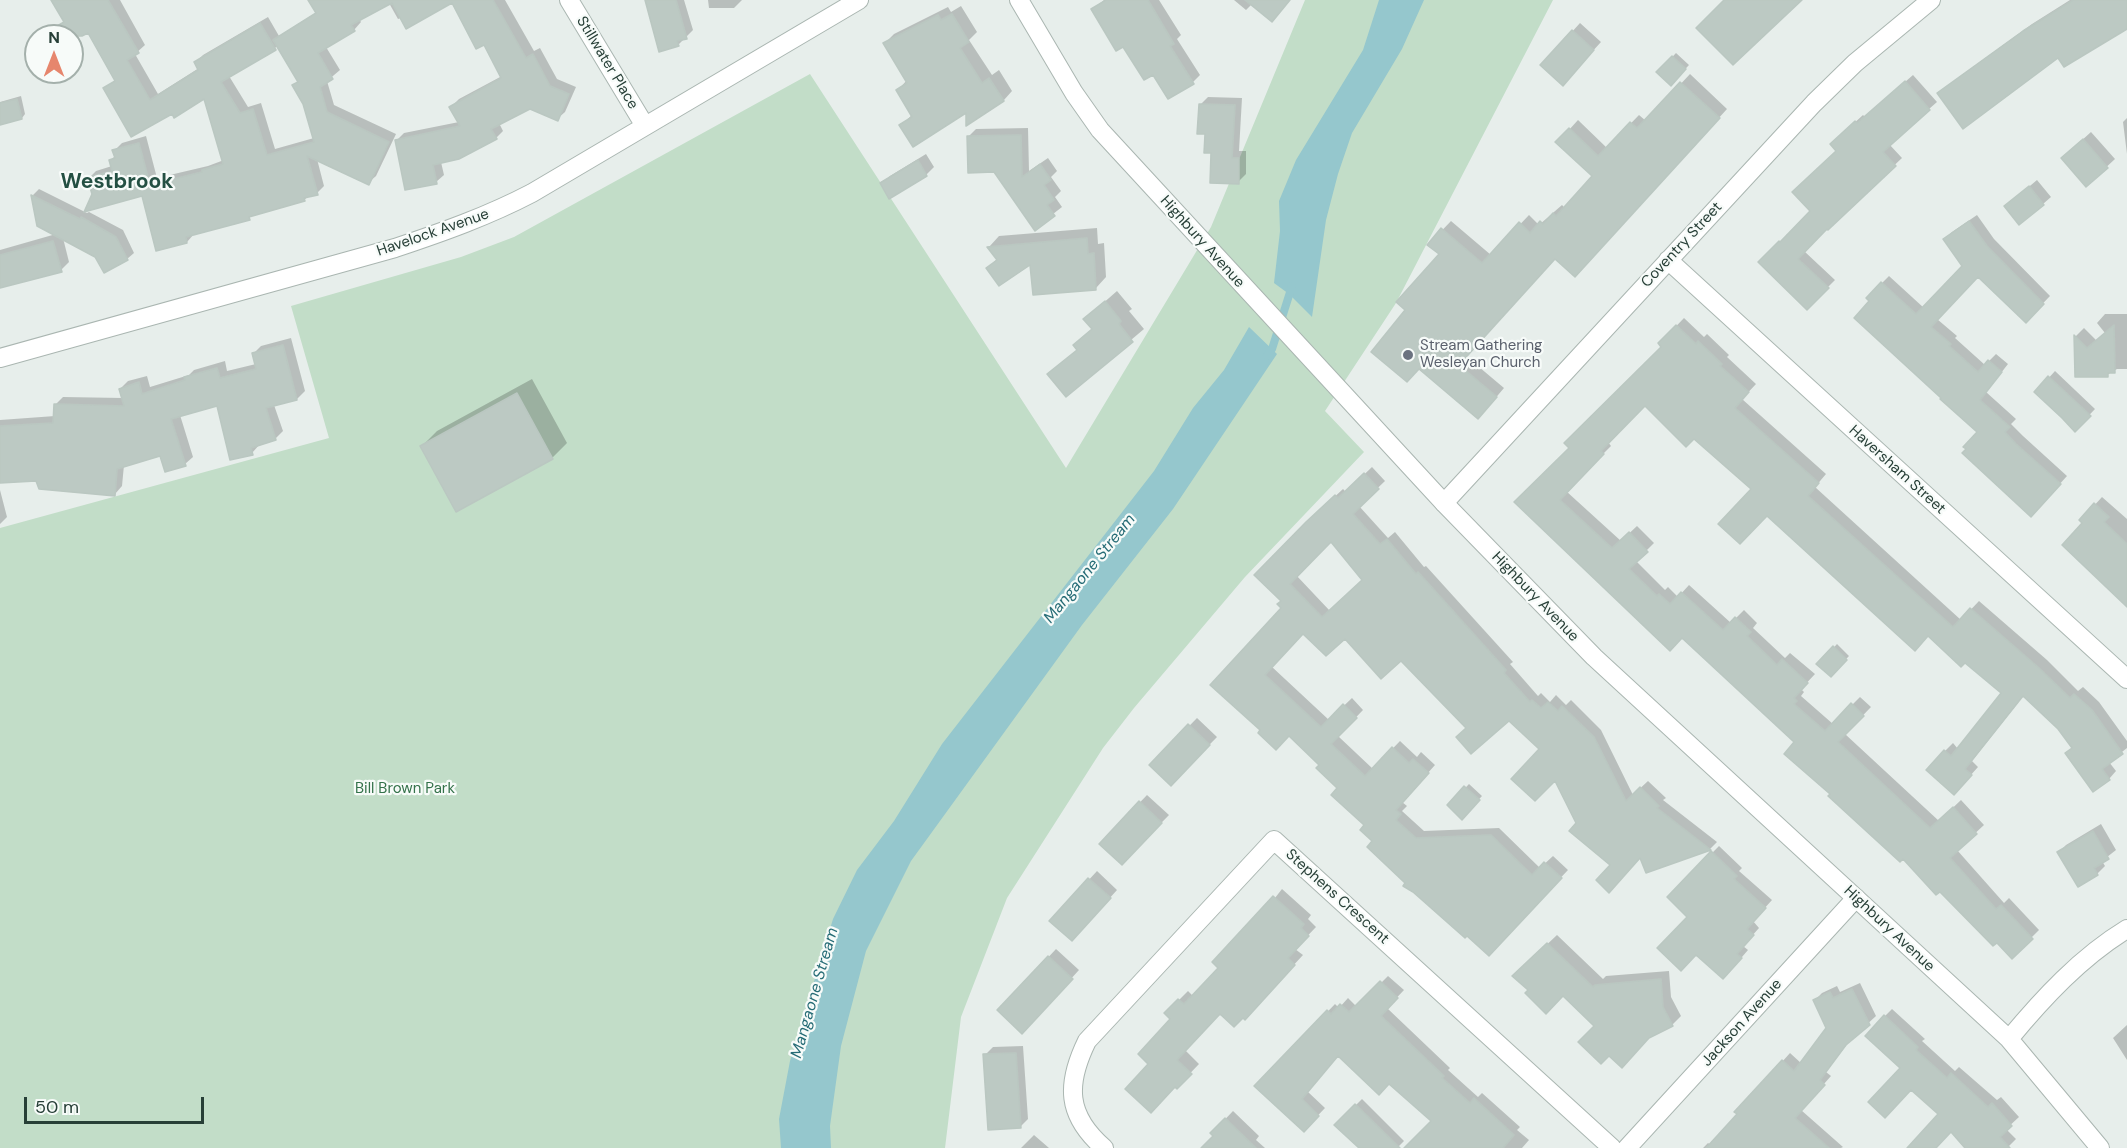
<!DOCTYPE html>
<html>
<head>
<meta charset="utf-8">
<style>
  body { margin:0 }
  #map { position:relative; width:2127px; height:1148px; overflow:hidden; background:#e7eeeb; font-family:"DM Sans",sans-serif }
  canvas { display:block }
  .north { position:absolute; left:24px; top:24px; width:60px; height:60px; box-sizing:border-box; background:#f7fbf9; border:2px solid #a4b0ab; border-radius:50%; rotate:0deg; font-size:16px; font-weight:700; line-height:24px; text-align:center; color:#273f37 }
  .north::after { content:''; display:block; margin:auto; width:21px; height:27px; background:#e6866d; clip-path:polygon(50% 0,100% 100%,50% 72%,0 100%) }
  .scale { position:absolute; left:24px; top:1097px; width:180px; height:27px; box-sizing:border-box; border:3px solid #273f37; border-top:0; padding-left:8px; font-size:18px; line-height:21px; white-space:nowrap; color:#273f37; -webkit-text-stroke:4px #f7fbf9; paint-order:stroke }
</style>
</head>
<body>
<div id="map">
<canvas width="2127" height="1148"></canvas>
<div class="north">N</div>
<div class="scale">50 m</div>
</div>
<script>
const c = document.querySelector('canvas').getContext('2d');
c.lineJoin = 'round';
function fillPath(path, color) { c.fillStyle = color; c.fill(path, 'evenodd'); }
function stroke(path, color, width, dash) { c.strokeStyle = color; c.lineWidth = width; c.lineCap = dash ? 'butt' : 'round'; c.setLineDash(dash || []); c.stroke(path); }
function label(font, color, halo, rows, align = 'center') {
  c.font = font + ' "DM Sans",sans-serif'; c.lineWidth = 4.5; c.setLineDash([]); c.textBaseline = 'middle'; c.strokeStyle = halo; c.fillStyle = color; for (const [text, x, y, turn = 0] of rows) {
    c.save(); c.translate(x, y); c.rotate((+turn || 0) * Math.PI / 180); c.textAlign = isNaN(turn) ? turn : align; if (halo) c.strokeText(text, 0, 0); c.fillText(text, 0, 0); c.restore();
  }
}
const green = new Path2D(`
  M1305 0H1553L1396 303 1325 411 1364 452 1245 577 1134 708 1103 748 1007 898 961 1017 945 1148H0V528L329 438 291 306 461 257 514 237 810 74 1066 468 1211 227Z`);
const water = new Path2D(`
  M1379 0H1424L1402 49 1352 133 1338 174 1326 220 1312 317 1289 294 1274 283 1280 231 1279 201 1296 160 1363 50Z
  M1249 327 1277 354 1173 509 1082 625 911 861 866 951 841 1046 830 1126 831 1148H781L779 1119 790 1061 833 919 857 870 894 821 942 744 1154 471 1193 408 1224 370Z`);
const shadow = new Path2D(`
  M53 0H120L145 45 135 54 158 94 199 68 195 63 203 55 268 17 279 36 317 12 320 0H505L534 51 540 48 557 79 576 87 565 112 557 119 530 107 499 123 503 131 496 138 441 162 444 175 436 182 396 141 404 133 459 122 451 107 459 99 502 76 485 43 452 1 398 19 389 3 359 19 361 22 354 30 326 47 340 70 327 81 334 105 396 134 376 176 368 183 317 159 324 186 317 193 309 196 304 200 253 214 249 218 194 234 187 242 143 194H93L89 178 96 171 112 166 111 160 115 156 114 151 122 143 146 136 157 178 208 166 224 160 205 97 173 112 105 89 116 79 88 30 72 40V36H67L66 21ZM278 46 299 80 294 85 304 103 314 138 275 149 261 103 248 107 229 76Z
  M646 0H684L693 30 678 45Z
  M708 0H742L734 8H709Z
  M1104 0H1159L1181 35 1177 39 1200 75 1193 82 1153 73 1093 9Z
  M1234 0H1290L1272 20 1252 4 1246 10Z
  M2070 0H2127V28L2058 56 1947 86 2032 24Z
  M961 6 977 32 969 40 992 75 999 70 1012 91 1004 100 968 123V111L901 125 912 115 898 90 907 80 885 43 894 34 948 7 951 12Z
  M1580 23 1601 42 1570 76 1542 65Z
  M1676 53 1689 65 1671 84 1658 72Z
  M1690 74 1727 109 1583 267 1556 258 1466 356 1504 388 1487 408 1408 310 1441 254 1429 244 1451 221 1491 255 1529 215 1539 225 1562 205 1565 208 1594 176 1558 142 1578 120 1607 148 1639 115 1646 121Z
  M1913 75 1937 102 1889 144 1902 158 1828 228 1827 227 1804 251 1835 280 1807 308 1760 262 1812 211 1838 150 1839 137 1863 115 1865 117Z
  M21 96 25 114 22 118 0 123V102Z
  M1208 97 1242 98 1239 151H1246V174L1238 182 1213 152 1200 105Z
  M2127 118V154L2123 122Z
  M1028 128 1029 171 1048 158 1057 171 1051 177 1061 191 1055 197 1062 207 1035 228 968 137 976 129Z
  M2091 132 2115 159 2087 185 2070 151Z
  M926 154 934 167 926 175 890 197 882 183 890 176Z
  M2037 180 2051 197 2043 204 2006 206Z
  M39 189 87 213 89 212 123 230 134 253 127 259 96 256 63 238 69 262 61 270 0 288V250L56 234 38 225 33 195Z
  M1977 215 1994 239 2050 296 2026 321 1978 275 1937 319 1957 336 1955 338 1985 365 1996 354 2008 364 1986 392 2016 419 2011 424 2023 436 2067 476 2038 508 1979 431 1943 398 1872 301 1882 283 1889 276 1924 308 1964 266 1945 240 1952 232Z
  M1097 228 1098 244 1104 243 1106 277 1096 288 1032 262 988 268 997 259 989 247 999 236Z
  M1117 291 1132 309 1129 311 1144 329 1066 395 1050 374 1078 349 1075 345 1093 328 1085 319Z
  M2105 314H2127V369H2117L2107 375H2076V336L2084 328 2097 341 2105 333 2097 323Z
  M1684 318 1704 337 1707 334 1729 355 1727 357 1756 384 1742 399 1826 474 1815 487 1961 620 1979 601 2047 660 2078 691 2083 687 2099 702 2127 741V748L2109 762 2116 771 2109 779 2074 747 2059 728 2024 695 1972 761 1978 767 1961 786 1945 751 1953 743 1958 749 2003 693 1753 489 1694 437 1645 404 1608 442 1611 446 1566 491 1621 541 1637 526 1654 543 1636 561 1665 590 1668 587 1678 597 1689 585 1731 623 1744 610 1757 623 1753 628 1785 658 1790 653 1815 674 1801 689 1804 692 1801 696 1833 724 1860 697 1871 707 1845 734 1939 821 1961 800 1984 825 1957 850 2004 903 2009 898 2039 930 2012 957 1832 794 1796 742 1683 636 1516 502 1571 448 1663 346 1660 343Z
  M291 338 305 391 297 399 274 405 283 431 275 439 260 444 252 453 218 404 180 415 193 457 185 464 161 454 124 465 122 486 115 494 37 480 0 482V420L55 416V405L63 397 123 398 120 389 128 381 147 376 150 387 189 375 194 370 225 361 227 371 256 364 253 354 261 346Z
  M2055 371 2095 409 2075 430 2036 392Z
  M532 379 567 443 552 458 422 446 437 431Z
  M1372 467 1385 481 1359 506 1388 538 1395 532 1424 567 1426 566 1513 662 1510 664 1538 696 1541 693 1550 702 1556 695 1566 705 1571 700 1601 730 1633 795 1648 781 1666 798 1663 800 1717 842 1710 849 1647 872 1641 856 1612 865 1578 824 1541 749 1509 719 1468 727 1401 659 1345 637 1303 632 1271 666 1329 720 1352 698 1363 710 1338 736 1373 769 1400 741 1417 757 1421 752 1435 765 1402 802 1407 806 1402 811 1424 831 1499 828 1540 868 1553 856 1568 870 1496 946 1407 883 1374 841 1366 825 1321 765 1289 734 1262 730 1212 684 1283 608V601L1315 515 1343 489 1346 492ZM1331 540 1364 579 1330 611 1296 575Z
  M0 490 7 517 0 524Z
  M2102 497 2127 519V604L2081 520Z
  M1837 644 1849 656 1831 675 1819 664Z
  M1197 718 1217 737 1171 784 1151 765Z
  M1469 784 1482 796 1462 818 1449 805Z
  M1147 795 1169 815 1122 863 1101 843Z
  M2101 824 2116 850 2102 861 2105 866 2097 874 2059 852 2066 845Z
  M1719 846 1742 868 1739 871 1772 900 1753 921 1759 928 1743 946 1748 950 1730 971 1690 917 1669 897Z
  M1097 871 1117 890 1079 932 1051 921Z
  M1282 889 1311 915 1308 919 1316 927 1295 949 1303 955 1253 1009 1220 1012 1185 1050 1199 1064 1177 1087 1151 1064 1173 1019 1166 1013 1188 991 1193 996 1220 968Z
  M1557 935 1603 979 1606 976 1669 971 1671 997 1681 1016 1672 1025 1596 1026 1563 995 1531 990 1523 967Z
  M1056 949 1079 970 1030 1024 999 1010Z
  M1388 976 1404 990 1387 1008 1450 1068 1448 1070 1478 1097 1482 1093 1520 1127 1517 1130 1529 1140 1522 1148H1432L1433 1121 1389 1082 1339 1055 1307 1091 1325 1108 1304 1130 1256 1086 1335 1004 1339 1008 1348 998 1357 1007Z
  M1860 983 1876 1016 1851 1039 1826 1072 1831 1076 1801 1110 1843 1147 1841 1148H1703L1708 1143 1711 1145 1739 1114 1737 1112 1790 1053 1802 1064 1828 1028 1815 1000 1822 993 1837 986 1840 992Z
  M1892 1009 1925 1039 1922 1041 1955 1071 1959 1067 1997 1100 2001 1097 2019 1117 2006 1129 2016 1139 2007 1148H1967L1902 1068 1885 1016Z
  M2127 1025V1060L2113 1038Z
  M1023 1046 1028 1119 1020 1127 985 1055 993 1047Z
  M1362 1099 1404 1141 1397 1148H1361L1336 1125Z
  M1233 1111 1259 1136 1256 1140 1265 1148H1213L1215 1136 1212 1133Z
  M1034 1135 1049 1148H1021Z`);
const stream = new Path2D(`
  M1267 356 1272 349 1292 286`);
const building = new Path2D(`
  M51 0H108L139 53 127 60 150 100 198 70 194 62 260 23 276 50 221 82 240 113 253 109 267 155 314 142 303 104 292 85 298 82 273 40 316 13 308 0H493L526 58 533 54 550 86 569 94 558 121 530 109 491 129 497 139 459 159 433 165 437 184 405 190 395 140 460 126 449 107 501 78 484 45 476 49 452 3 406 29 392 3 351 25 355 31 318 53 333 79 320 87 327 112 389 142 369 185 307 156 318 195 304 198 305 201 249 217 250 220 186 237 187 243 156 251 142 196 84 212 92 194 87 178 112 171 109 160 115 158 112 150 139 143 150 185 202 172V170L223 164 204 99 174 118 172 114 131 137 103 88 115 81 88 33 82 36H40L64 22Z
  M645 0H676L687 39 677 41 679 46 659 52Z
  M1106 0H1148L1174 44 1170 46 1194 84 1168 99 1153 75 1144 80 1123 47 1116 51 1091 9Z
  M1245 0H1290L1272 22Z
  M1724 0H1802L1733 65 1696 28Z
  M2073 0H2127V29L2064 67 2058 58 1963 129 1937 93 2023 31Z
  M952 14 969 42 960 48 982 83 989 78 1004 101 966 126V113L913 147 899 125 912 117 896 90 907 83 883 43 938 15 941 20Z
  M1572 30 1594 50 1563 86 1540 65Z
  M1672 56 1686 69 1671 86 1656 72Z
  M1905 81 1930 110 1883 152 1896 166 1828 230 1827 229 1798 259 1829 288 1807 310 1758 262 1779 241 1780 242 1810 211 1792 192 1836 151 1830 144 1855 121 1857 123Z
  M1680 82 1720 118 1575 277 1555 259 1459 365 1497 397 1478 419 1419 369 1407 382 1371 352 1405 310 1396 302 1439 254 1427 245 1441 228 1482 263 1519 222 1530 233 1540 221 1543 224 1553 213 1556 216 1592 176 1555 142 1569 128 1598 156 1630 122 1637 128Z
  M17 99 22 119 0 125V103Z
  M1199 104 1235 105 1232 158H1239V184L1210 183 1211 153H1204L1205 134H1197Z
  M1021 135 1022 177 1040 164 1051 180 1044 185 1054 200 1047 205 1055 216 1035 231 994 172 968 173 967 136Z
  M2083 139 2108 168 2086 187 2061 158Z
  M918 160 927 176 889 199 880 183Z
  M2029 186 2044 205 2019 225 2004 206Z
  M31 195 80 219 81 217 116 237 128 260 104 273 95 257 37 226Z
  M1969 221 1987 246 2044 304 2026 323 1978 277 1931 327 1951 344 1949 346 1978 372 1988 360 2002 372 1980 400 2010 427 2005 432 2016 444 2061 484 2031 517 1962 453 1966 449 1963 447 1977 432 1940 399 1941 398 1854 318 1869 301 1866 298 1881 282 1916 314 1962 266 1943 239Z
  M1087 238 1088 254 1094 253 1096 290 1033 295 1030 265 999 286 986 268 997 260 987 247Z
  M53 241 62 272 0 288V255Z
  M1105 301 1121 321 1119 324 1133 342 1066 397 1047 374 1077 350 1073 345 1092 329 1083 319Z
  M1676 325 1696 344 1698 341 1722 364 1720 366 1749 392 1735 408 1819 483 1808 496 1953 627 1970 608 2039 668 2070 698 2074 694 2092 710 2123 754 2102 769 2110 780 2093 792 2065 753 2072 748 2058 729 2023 696 1965 769 1972 775 1954 795 1926 770 1944 750 1951 756 2001 693 1965 663 1961 667 1928 636 1915 651 1767 516 1740 544 1718 524 1751 489 1694 439 1686 447 1645 406 1601 451 1604 454 1560 500 1612 548 1629 532 1648 552 1629 569 1657 596 1659 594 1670 604 1681 592 1723 630 1735 617 1751 632 1747 636 1777 665 1782 659 1808 683 1794 698 1797 701 1794 704 1825 731 1851 703 1864 716 1838 742 1930 828 1953 807 1977 834 1950 858 1996 909 2001 905 2033 939 2012 959 1997 943 1993 946 1940 892 1936 895 1903 859 1900 862 1828 796 1830 794 1784 754 1794 742 1682 638 1670 651 1514 502 1569 448 1564 443 1661 347 1658 343Z
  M2114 325 2115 373H2108V377H2075L2074 335 2087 348Z
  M283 345 297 400 266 408 276 440 251 448 253 455 230 460 217 406 171 419 186 466 165 472 160 456 117 469 115 496 39 489 36 481 0 483V426L53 423 54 404 124 406 119 389 139 382 142 394 185 380 184 377 217 368 220 378 256 369 252 353Z
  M2048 376 2091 416 2075 432 2062 418 2034 392Z
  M517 393 553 459 456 512 420 446Z
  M1364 473 1379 489 1353 514 1380 544 1387 539 1416 574 1418 572 1506 670 1504 673 1530 702 1532 700 1541 708 1548 702 1558 711 1562 706 1594 737 1626 801 1640 787 1659 806 1657 808 1711 850 1646 873 1640 858 1609 893 1596 880 1610 865 1569 831 1576 823 1555 781 1535 801 1511 779 1539 749 1509 721 1471 754 1456 737 1466 728 1401 661 1381 679 1345 639 1326 656 1303 634 1265 675 1321 727 1343 704 1357 718 1331 744 1365 776 1392 747 1409 763 1413 759 1429 773 1396 810 1401 814 1396 820 1416 838 1491 835 1532 875 1544 862 1562 878 1489 956 1467 936 1465 938 1413 892 1403 886 1405 883 1367 847 1372 841 1360 830 1364 825 1331 795 1337 788 1316 768 1319 765 1289 736 1276 750 1258 733 1260 730 1210 685 1281 608 1277 604 1281 601 1254 575 1306 522 1335 495 1338 498ZM1331 542 1362 580 1322 617 1290 584Z
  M2094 503 2109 517 2104 522 2127 544V607L2062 545 2082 523 2079 520Z
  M1833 646 1847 660 1831 677 1816 664Z
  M1188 724 1210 745 1171 786 1149 765Z
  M1464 786 1480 800 1462 820 1447 805Z
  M1139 801 1162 823 1122 865 1099 844Z
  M2093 831 2109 859 2094 868 2098 875 2078 887 2057 852Z
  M1711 851 1737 876 1734 879 1766 908 1747 929 1754 935 1737 954 1742 958 1723 979 1696 955 1681 971 1657 948 1687 917 1667 897Z
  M1088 878 1111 898 1072 941 1049 921Z
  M1273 896 1304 924 1301 928 1309 936 1288 958 1295 965 1245 1020 1243 1018 1234 1027 1220 1014 1177 1060 1192 1074 1177 1089 1175 1087 1151 1113 1125 1089 1148 1064 1138 1054 1170 1019 1164 1013 1178 999 1184 1004 1218 968 1212 962Z
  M1547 943 1593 987 1595 985 1661 979 1663 1007 1673 1026 1649 1038 1622 1068 1609 1056 1601 1064 1578 1042 1594 1026 1563 996 1546 1014 1525 993 1528 990 1512 976Z
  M1048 956 1073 979 1022 1034 997 1010Z
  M1380 981 1398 998 1381 1016 1444 1076 1442 1078 1470 1103 1474 1098 1514 1135 1503 1148H1404L1431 1121 1389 1084 1379 1095 1338 1056 1302 1099 1319 1116 1304 1132 1254 1086 1327 1010 1331 1014 1340 1004 1349 1012Z
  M1852 989 1870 1025 1846 1045 1820 1080 1825 1085 1795 1118 1829 1148H1706L1737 1114 1734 1112 1782 1060 1794 1071 1826 1028 1813 1000 1830 992 1833 998Z
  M1884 1015 1918 1047 1916 1050 1947 1078 1951 1073 1988 1107 1992 1103 2012 1126 2000 1137 2010 1148H1965L1951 1132 1936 1148H1907L1938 1114 1911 1090 1885 1118 1868 1102 1900 1068 1865 1036Z
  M1016 1053 1021 1128 988 1130 983 1054Z
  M1355 1104 1400 1148H1359L1334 1125Z
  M1225 1118 1256 1148H1201L1213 1136 1210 1133Z`);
const minor = new Path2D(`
  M569 0 645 126
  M1668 260 2127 679
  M0 358 395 248C443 232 488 216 532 193L859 0
  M1444 503 1814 103 1855 63 1931 0
  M1104 1148C1066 1115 1066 1084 1087 1041L1274 840 1612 1148
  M1627 1148 1856 898`);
const tertiary = new Path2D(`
  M1019 0 1074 93 1100 130 1444 503 1594 657 2009 1039 2100 1148
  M2009 1039C2043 998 2081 957 2127 929`);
const markers = [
  [1408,355,6,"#6b7280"]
];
const streetNames = [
  ["Stillwater Place",607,63,59],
  ["Havelock Avenue",433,233,-19],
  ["Highbury Avenue",1202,242,48],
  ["Coventry Street",1682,245,-47],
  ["Haversham Street",1897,470,42],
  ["Highbury Avenue",1535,597,46],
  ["Stephens Crescent",1337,897,42],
  ["Highbury Avenue",1889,929,43],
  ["Jackson Avenue",1742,1023,-48]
];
const worshipNames = [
  ["Stream Gathering",1420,346],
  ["Wesleyan Church",1420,363]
];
const parkNames = [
  ["Bill Brown Park",405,789]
];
const waterNames = [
  ["Mangaone Stream",1090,569,-51],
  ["Mangaone Stream",815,993,-74]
];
const districtNames = [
  ["Westbrook",117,182]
];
fillPath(green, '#c2ddc8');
fillPath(water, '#95c7cd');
fillPath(shadow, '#0003');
stroke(stream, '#95c7cd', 8);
fillPath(building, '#bcc9c3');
stroke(building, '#bac7c1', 1.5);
stroke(minor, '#aab6b1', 20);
stroke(tertiary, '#aab6b1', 20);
stroke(minor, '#fff', 18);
stroke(tertiary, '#fff', 18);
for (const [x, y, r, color] of markers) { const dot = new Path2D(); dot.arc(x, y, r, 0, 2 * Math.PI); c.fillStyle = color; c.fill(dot); stroke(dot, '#f7fbf9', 2); }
label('15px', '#273f37', '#f7fbf9', streetNames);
label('15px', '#5b616d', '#f7fbf9', worshipNames, 'left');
label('15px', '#34724a', '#f7fbf9', parkNames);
label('italic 16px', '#266c76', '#f7fbf9', waterNames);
label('bold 21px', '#245043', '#f7fbf9', districtNames);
</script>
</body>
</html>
